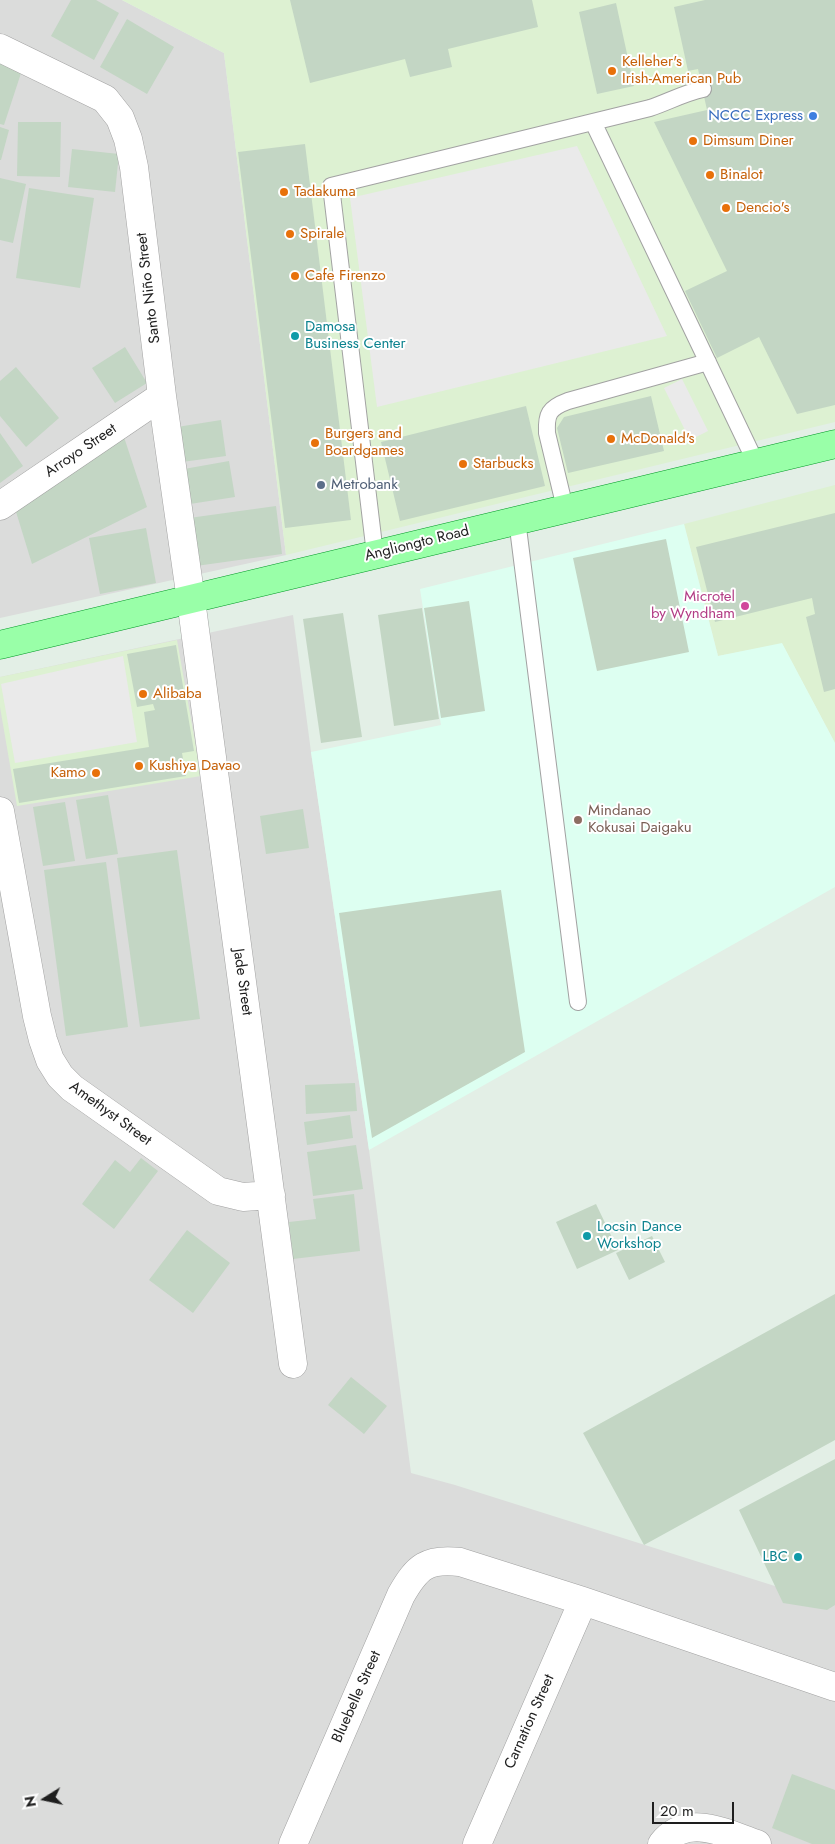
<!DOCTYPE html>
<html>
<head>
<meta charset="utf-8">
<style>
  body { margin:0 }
  #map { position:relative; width:835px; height:1844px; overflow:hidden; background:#e3efe6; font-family:Jost,sans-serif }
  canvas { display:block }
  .north { position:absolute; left:20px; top:1774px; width:50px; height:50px; -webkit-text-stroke:4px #fff; paint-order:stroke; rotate:260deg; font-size:14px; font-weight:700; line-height:20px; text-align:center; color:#1e1e1e }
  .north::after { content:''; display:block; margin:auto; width:18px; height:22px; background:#1e1e1e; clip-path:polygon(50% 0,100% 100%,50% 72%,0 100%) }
  .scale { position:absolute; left:652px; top:1802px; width:82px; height:22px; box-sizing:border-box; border:2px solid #1e1e1e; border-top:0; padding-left:6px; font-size:15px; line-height:18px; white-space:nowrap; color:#1e1e1e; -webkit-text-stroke:4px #fff; paint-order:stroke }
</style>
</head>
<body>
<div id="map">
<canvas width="835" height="1844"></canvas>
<div class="north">N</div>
<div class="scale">20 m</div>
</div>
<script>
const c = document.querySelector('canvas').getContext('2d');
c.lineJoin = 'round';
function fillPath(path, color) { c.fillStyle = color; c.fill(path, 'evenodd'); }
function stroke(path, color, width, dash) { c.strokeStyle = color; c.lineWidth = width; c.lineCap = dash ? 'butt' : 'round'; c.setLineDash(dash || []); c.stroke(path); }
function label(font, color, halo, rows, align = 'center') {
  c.font = font + ' Jost,sans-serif'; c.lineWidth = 4; c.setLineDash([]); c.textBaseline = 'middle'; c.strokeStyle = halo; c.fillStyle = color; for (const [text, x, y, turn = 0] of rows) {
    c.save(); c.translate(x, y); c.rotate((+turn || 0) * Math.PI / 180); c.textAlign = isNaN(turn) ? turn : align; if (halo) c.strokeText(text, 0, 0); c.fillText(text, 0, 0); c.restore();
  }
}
const residential = new Path2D(`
  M0 0H122L224 53 286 555 0 618Z
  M293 615 311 752 369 1150 411 1473 455 1485 835 1605V1844H0V677Z`);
const commercial = new Path2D(`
  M122 0H835V422L286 555 224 53Z
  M835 485V743L782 644 718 656 684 524Z
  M177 640 201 776 17 806 0 707V677Z`);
const education = new Path2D(`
  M684 524 718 656 782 643 835 743V887L369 1150 311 752 441 725 420 589Z`);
const parking = new Path2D(`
  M577 146 667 336 377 407 350 198Z
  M682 379 708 431 690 440 664 388Z
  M123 656 137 742 15 763 1 684Z`);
const building = new Path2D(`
  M71 0H96L119 13 94 60 51 36Z
  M290 0H532L538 27 448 49 452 67 410 77 405 59 310 83Z
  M705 0H835V405L797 414 759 337 717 358 685 291 727 271 654 122 707 110 698 69 688 71 674 7Z
  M616 3 634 86 597 94 579 12Z
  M127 19 174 47 147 94 100 67Z
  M0 59 23 67 4 125 0 124Z
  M18 122H61L60 177 17 176Z
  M0 127 9 130 1 160H0Z
  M305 144 351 520 285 528 238 152Z
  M72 149 119 154 115 192 68 187Z
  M0 178 26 184 13 243 0 240Z
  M29 188 94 198 80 288 16 278Z
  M125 347 147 383 115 403 92 368Z
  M16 367 59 418 26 447 0 416V381Z
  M651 396 664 451 568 473 557 428 564 417Z
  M526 406 545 486 400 521 381 442Z
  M221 420 226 456 182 462 177 427Z
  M0 433 23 466 0 483Z
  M123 434 147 507 32 564 13 502Z
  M229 461 235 497 190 504 184 469Z
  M276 506 282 554 196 566 189 518Z
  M835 513V689L824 692 806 617 815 614 812 598 715 622 696 547Z
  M146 528 156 583 100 594 89 538Z
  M666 539 689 652 597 671 573 558Z
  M469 601 485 711 441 718 424 608Z
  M422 608 439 719 394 726 378 615Z
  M343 613 362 737 321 743 303 619Z
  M176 645 194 751 182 753 186 776 19 803 13 769 149 747 144 712 155 710 153 704 137 707 127 654Z
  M108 795 118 854 86 859 76 800Z
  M65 802 75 861 43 866 33 807Z
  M303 809 309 848 266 854 260 816Z
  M177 850 200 1019 140 1027 117 858Z
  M106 862 128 1027 66 1036 44 870Z
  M501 890 525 1052 372 1138 339 913Z
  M355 1083 357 1111 306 1114 305 1085Z
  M350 1115 353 1138 307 1145 304 1122Z
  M356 1145 363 1189 313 1196 307 1152Z
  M141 1158 158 1171 114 1229 82 1204 115 1160 130 1172Z
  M354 1194 360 1251 293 1259 289 1222 316 1219 313 1199Z
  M596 1204 618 1250 577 1269 556 1222Z
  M187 1230 230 1263 193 1313 149 1280Z
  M652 1236 665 1262 629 1280 616 1253Z
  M835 1294V1440L644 1545 583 1433Z
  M351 1377 387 1406 364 1434 328 1405Z
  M835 1459V1605L827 1610 783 1603 739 1510Z
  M792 1774 835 1790V1844H812L772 1828Z`);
const lane = new Path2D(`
  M593 122 756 463
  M565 508 547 433C546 414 549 408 568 401L708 362
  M517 520 578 1002
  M375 554 331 186 650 108C668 102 684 93 703 89`);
const street = new Path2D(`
  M0 48 105 99 120 118 128 139 134 167 162 396 191 600 293 1364
  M0 506 162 396
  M0 811 37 1016 43 1040 50 1060 60 1076 72 1088 218 1191 243 1197 271 1195
  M293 1844 401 1595C417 1567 427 1558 460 1562L583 1601 835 1687
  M477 1844 583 1601
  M662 1844C687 1812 727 1834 757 1844`);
const primary = new Path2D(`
  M0 645 835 444`);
const markers = [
  [612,71,5,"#e8710a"],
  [813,116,5,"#3f7fe0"],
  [693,141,5,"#e8710a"],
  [710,175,5,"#e8710a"],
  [284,192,5,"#e8710a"],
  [726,208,5,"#e8710a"],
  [290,234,5,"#e8710a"],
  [295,276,5,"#e8710a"],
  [295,336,5,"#0f9aa8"],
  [611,439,5,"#e8710a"],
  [315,443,5,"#e8710a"],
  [463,464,5,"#e8710a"],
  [321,485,5,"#5c6f8a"],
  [745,606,5,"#d1479c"],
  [143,694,5,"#e8710a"],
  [139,766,5,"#e8710a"],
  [96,773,5,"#e8710a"],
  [578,820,5,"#8d6e63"],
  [587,1236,5,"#0f9aa8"],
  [798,1557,5,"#0f9aa8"]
];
const foodNames = [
  ["Kelleher's",622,62],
  ["Irish-American Pub",622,79],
  ["Dimsum Diner",703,141],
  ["Binalot",720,175],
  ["Tadakuma",294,192],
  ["Dencio's",736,208],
  ["Spirale",300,234],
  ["Cafe Firenzo",305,276],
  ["Burgers and",325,434],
  ["Boardgames",325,451],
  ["McDonald's",621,439],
  ["Starbucks",473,464],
  ["Alibaba",153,694],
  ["Kushiya Davao",149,766],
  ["Kamo",86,773,"right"]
];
const shopNames = [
  ["NCCC Express",803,116]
];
const streetNames = [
  ["Santo Niño Street",149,288,-97],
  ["Arroyo Street",81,451,-34],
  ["Angliongto Road",417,544,-14],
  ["Jade Street",242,982,82],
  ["Amethyst Street",110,1114,36],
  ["Bluebelle Street",357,1697,-66],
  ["Carnation Street",530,1722,-66]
];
const cultureNames = [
  ["Damosa",305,327],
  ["Business Center",305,344],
  ["Locsin Dance",597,1227],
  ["Workshop",597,1244],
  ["LBC",788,1557,"right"]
];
const serviceNames = [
  ["Metrobank",331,485]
];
const hotelNames = [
  ["Microtel",735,597],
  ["by Wyndham",735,614]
];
const educationNames = [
  ["Mindanao",588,811],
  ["Kokusai Daigaku",588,828]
];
fillPath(residential, '#dbdcdb');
fillPath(commercial, '#ddf1d2');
fillPath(education, '#ddfff1');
fillPath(parking, '#eaeaea');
fillPath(building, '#c3d6c4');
stroke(lane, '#a2a2a2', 18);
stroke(street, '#a2a2a2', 29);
stroke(primary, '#009826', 29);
stroke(lane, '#fff', 16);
stroke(street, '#fff', 28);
stroke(primary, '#99ffa8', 28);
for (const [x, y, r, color] of markers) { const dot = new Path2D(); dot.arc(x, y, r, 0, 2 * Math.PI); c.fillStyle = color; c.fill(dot); stroke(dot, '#fff', 2); }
label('15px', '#c56008', '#fff', foodNames, 'left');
label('15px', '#366cbe', '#fff', shopNames, 'right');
label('15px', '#1e1e1e', '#fff', streetNames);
label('15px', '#0d838f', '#fff', cultureNames, 'left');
label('15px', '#4e5e75', '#fff', serviceNames, 'left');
label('15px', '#b23c85', '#fff', hotelNames, 'right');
label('15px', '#785e54', '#fff', educationNames, 'left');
</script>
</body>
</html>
